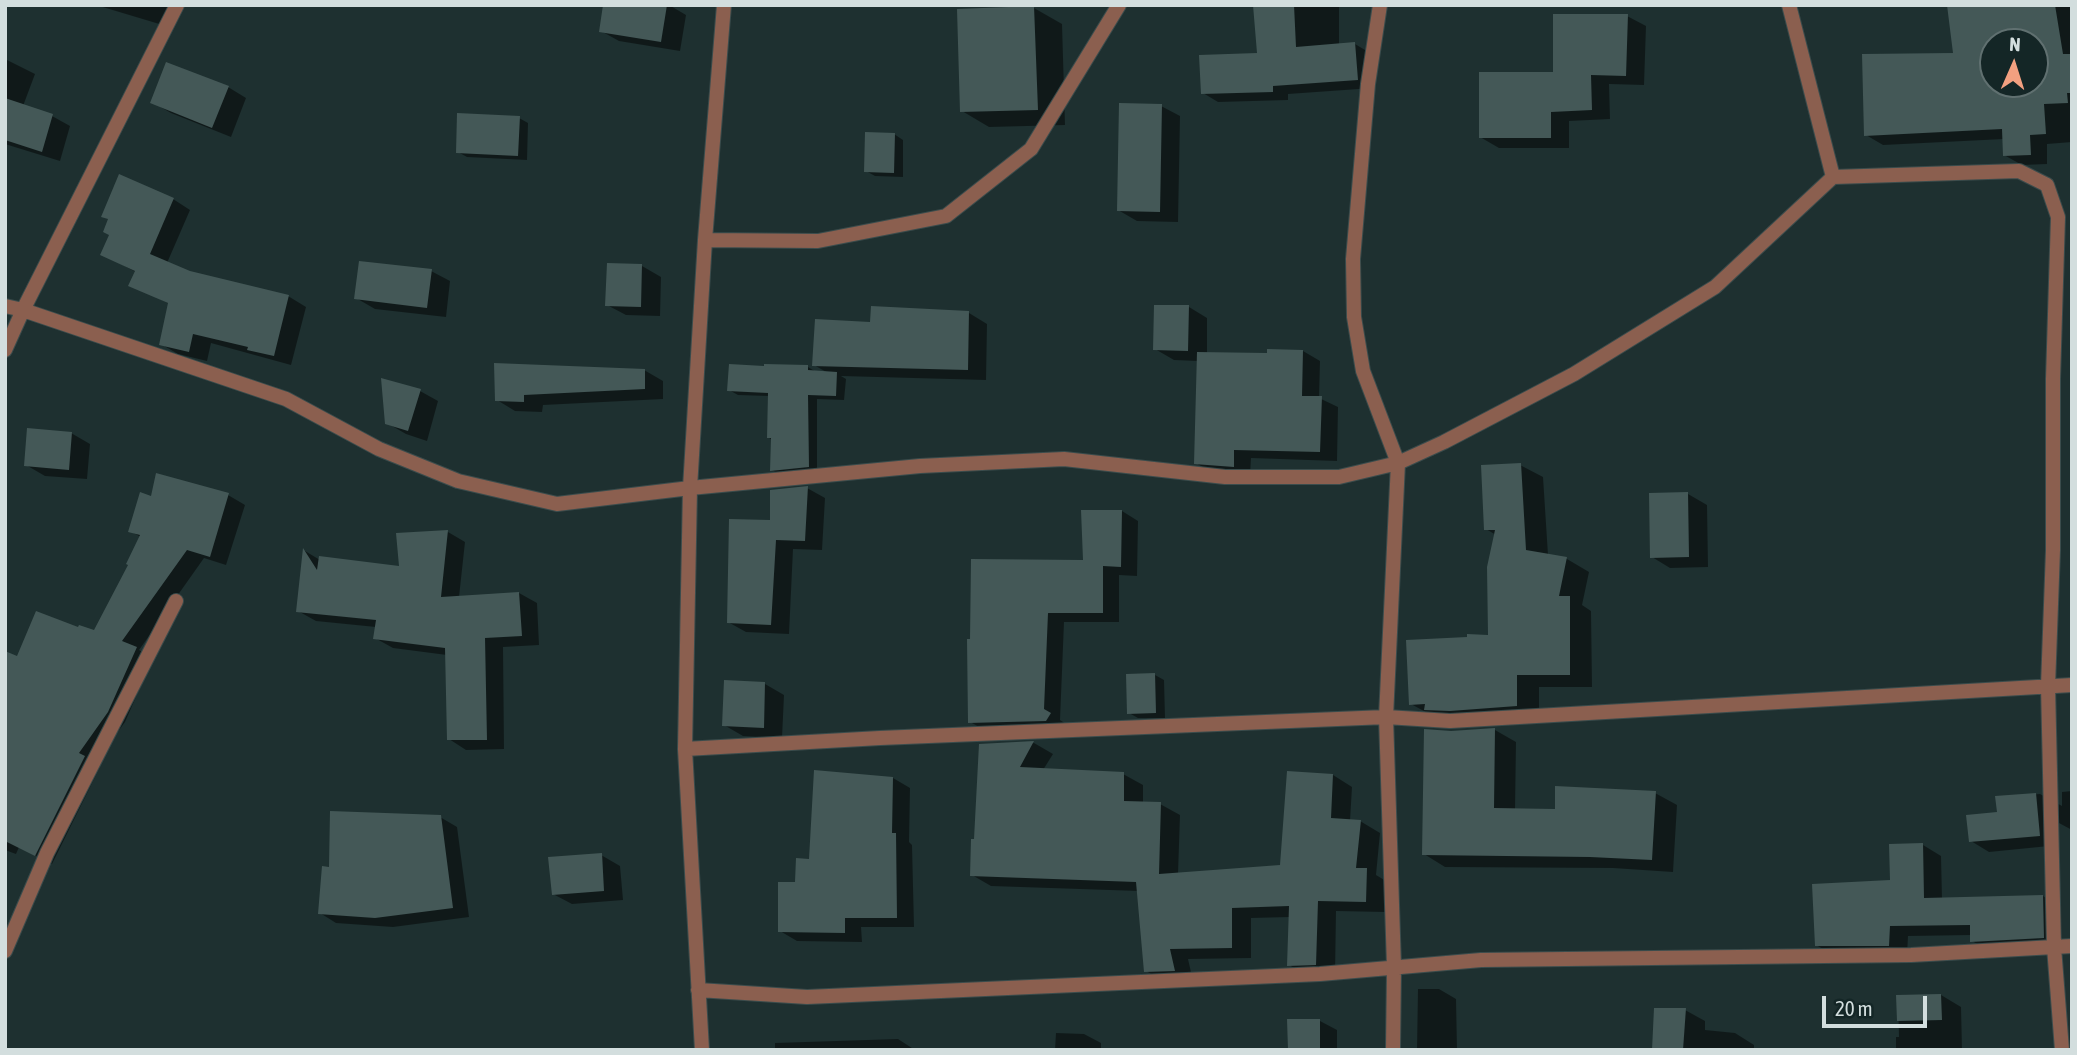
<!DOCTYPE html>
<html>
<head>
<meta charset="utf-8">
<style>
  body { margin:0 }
  #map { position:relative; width:2077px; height:1055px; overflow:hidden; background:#1e3030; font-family:"Asap Condensed",sans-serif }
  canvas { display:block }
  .frame { position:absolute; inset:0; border:7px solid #d3dede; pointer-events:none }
  .north { position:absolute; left:1979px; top:28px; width:70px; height:70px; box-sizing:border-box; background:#142626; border:2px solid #607070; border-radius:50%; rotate:3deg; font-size:19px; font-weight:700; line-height:28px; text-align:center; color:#d3dede }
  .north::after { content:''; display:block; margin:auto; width:24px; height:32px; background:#f2a080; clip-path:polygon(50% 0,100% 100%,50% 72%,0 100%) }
  .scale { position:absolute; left:1822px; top:996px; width:105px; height:32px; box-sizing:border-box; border:4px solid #d3dede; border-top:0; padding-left:9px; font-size:21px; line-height:24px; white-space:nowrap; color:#d3dede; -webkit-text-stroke:5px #142626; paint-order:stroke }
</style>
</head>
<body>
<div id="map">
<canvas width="2077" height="1055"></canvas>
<div class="frame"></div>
<div class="north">N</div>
<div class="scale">20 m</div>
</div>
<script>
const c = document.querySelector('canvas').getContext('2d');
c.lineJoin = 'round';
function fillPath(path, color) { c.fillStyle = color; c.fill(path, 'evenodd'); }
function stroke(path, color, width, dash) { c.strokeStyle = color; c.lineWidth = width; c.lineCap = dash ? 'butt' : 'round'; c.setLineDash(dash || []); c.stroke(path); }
const shadow = new Path2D(`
  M96 5H177L166 26Z
  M605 5H669L686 15 680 51 619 41 601 31Z
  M1255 5H1339V45L1355 44 1370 53 1373 88 1288 94V100L1218 102 1203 93 1259 55Z
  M1951 5 2070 7 2072 142 2047 144V164L2022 165 2004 155V139L1883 145 1866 135 1955 54ZM1993 42H2035V84H1993Z
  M1034 8 1062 24 1065 125 989 127 962 111Z
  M1627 16 1646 26 1644 85 1609 84 1610 119 1569 121V148H1499L1480 137Z
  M5 59 35 74 23 106 52 116 70 126 60 161 5 144Z
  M228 87 246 98 231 137 171 113 152 102Z
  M1161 106 1180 116 1178 222 1137 221 1118 210Z
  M519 118 528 123 527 160 467 157 458 152Z
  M894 134 903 140V177L875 176 866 171Z
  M173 199 190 210 167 263 189 273 288 296 306 307 291 365 211 343 207 361 178 354 161 344 170 304 131 285 136 272 102 254Z
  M642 266 661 277 660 316 626 315 607 305Z
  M431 271 450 281 446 317 375 309 356 298Z
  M1189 307 1207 318V354L1269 355 1303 351 1320 361 1319 398 1338 407 1337 461 1251 458 1250 476 1213 473 1196 463 1198 361 1174 360 1155 349Z
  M969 313 987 324 986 380 841 376 846 379 844 400 817 399V471L781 475 772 470V440L768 437 769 396 738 395 729 390 808 367 816 372 828 373 814 365 872 324Z
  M644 370 663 381V399L543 405 542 412 515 411 497 400Z
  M420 391 438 401 427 441 406 434 387 423Z
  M71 433 90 444 87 479 45 476 26 465Z
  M1520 465 1543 477 1548 555 1567 559 1589 572 1582 605 1591 611 1592 687H1539V718L1433 716 1411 704 1490 637 1496 535 1486 529Z
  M157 475 228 495 245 505 226 565 204 558 139 650 153 658 125 722 94 764 100 767 52 864 19 847 16 854 5 850V653L18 659 79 630 95 632 130 565 141 537 130 531 153 498Z
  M807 488 825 498 822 550 793 549 789 634 746 632 728 622 771 522Z
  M1688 494 1707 505 1708 567 1670 568 1652 557Z
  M1122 511 1138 521 1137 576 1119 575V622H1064L1060 720 1066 724 987 731 970 722Z
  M448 532 465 542 459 597 519 593 537 603 539 645 503 647 504 749 466 750 449 739 447 655 393 648 375 638 376 627 316 621 298 611 305 551 320 560 401 568Z
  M1155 675 1164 680 1165 718H1138L1129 713Z
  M725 682 765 684 784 695 782 738 743 736 724 725Z
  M1495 730 1516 742 1515 810 1557 811 1655 793 1677 805 1673 872 1613 868 1445 867 1424 854 1451 732Z
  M1034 743 1053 754 1043 770 1123 774 1143 785V803L1160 804 1180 815 1178 874 1281 867 1289 772 1333 775 1352 787 1350 821H1360L1380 833 1376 875 1386 881 1385 912 1336 911 1335 975 1308 976 1289 965 1290 917 1251 918V958L1188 959 1193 981 1165 982 1146 971 1139 891 991 886 972 875 981 745Z
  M893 778 910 788 909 842 912 845 914 927H861L862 942 797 941 780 931 796 883 811 861Z
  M2072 791V830L2059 823V845L1989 852 1971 841 1999 814 1997 798 2040 794 2062 806V792Z
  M440 817 457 827 469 917 393 927 336 923 320 913 330 869Z
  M1923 845 1941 856 1942 899 2043 896 2061 907 2062 948 1991 952 1972 941V935L1908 936 1907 955 1835 956 1816 945 1891 882Z
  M601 855 620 866 623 900 572 904 553 894Z
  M1418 989H1439L1456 999 1457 1050H1417Z
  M1941 995 1961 1007 1962 1050H1896V1037H1899L1898 996Z
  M1685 1010 1705 1021V1030L1735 1033 1754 1045V1050H1654Z
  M1320 1021 1337 1030V1050H1289Z
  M1056 1033 1084 1034 1101 1043V1050H1055Z
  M898 1039 915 1050H775V1043Z`);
const building = new Path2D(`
  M603 5H667L661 42 599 32Z
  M1253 5H1294L1296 47 1355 42 1358 80 1273 86V92L1201 94 1199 55 1257 53Z
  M1947 5H2055L2063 54H2072V93H2067L2068 103 2044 104 2046 134 2030 135 2031 155 2003 156 2002 129 1864 136 1862 54 1953 53ZM1993 42H2035V84H1993Z
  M1034 6 1038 110 960 112 957 9Z
  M1553 14H1628L1626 76 1591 75 1592 110 1551 112V138H1479V72H1553Z
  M166 62 229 86 212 128 150 103Z
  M5 98 53 114 42 152 5 140Z
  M1119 103 1162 104 1160 212 1117 211Z
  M457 113 520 116 518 156 456 153Z
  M865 132 895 133 894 173 864 172Z
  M119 174 174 198 150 254 190 271 289 295 274 356 247 350 248 347 193 334 189 352 159 345 168 303 128 286 135 271 100 255 109 235 103 232 108 219 101 217Z
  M359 261 432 269 427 308 354 299Z
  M607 263 642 264 641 307 605 306Z
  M1154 305H1189L1188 351 1153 350Z
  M871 306 969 311 968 370 812 366 815 319 870 322Z
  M1267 349 1303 350 1302 396H1322L1320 452 1234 450V467L1194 464 1197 352 1267 353Z
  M494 363 645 369V389L524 395V402L495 401Z
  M729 364 764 366V364L808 365V370L837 372 836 396 808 395 809 467 770 471 771 438H767L768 393 727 391Z
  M381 378 421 389 408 431 385 424Z
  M27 428 72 432 69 470 24 466Z
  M1521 463 1526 550 1567 557 1559 596H1570V675H1517V706L1450 711 1424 710 1425 704 1409 705 1406 640 1467 637V634L1488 635 1487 567 1495 530H1484L1481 465Z
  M156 473 229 493 210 557 187 550 122 641 137 647 108 712 79 753 85 756 35 856 5 841V651L17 656 36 611 78 627 79 625 94 630 128 565 126 564 140 535 128 532 140 492 151 496Z
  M808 486 805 541 776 540 771 625 727 623 729 519 770 520V490Z
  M1688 492 1689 557 1650 558 1649 493Z
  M1081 510H1122L1121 567 1103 566V613H1048L1044 709 1051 713 1046 721 968 723 967 639H970L971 559 1083 560Z
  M448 530 441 597 519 592 522 636 485 638 487 740H447L445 648 373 639 376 620 296 612 303 548 317 570 319 556 399 566 396 533Z
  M1155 673 1156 713 1127 714 1126 674Z
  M724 680 765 682 764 728 722 726Z
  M1495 728 1494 808 1555 809V786L1656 791 1652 860 1590 857 1422 855 1424 729 1451 731Z
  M1034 741 1020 767 1124 772V801L1161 802 1159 874 1280 865 1287 771 1333 774 1331 818 1361 820 1356 868H1367L1366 902 1318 901 1316 965 1287 966 1289 906 1232 908V948L1170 949 1175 971 1144 972 1136 882 970 876 971 839H974L979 744Z
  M814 770 893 777 892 833H896L897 918H845V933L778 932V882H795L796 858 809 859Z
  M2036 793 2040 836 1969 842 1966 815 1997 812 1995 796Z
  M330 811 441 815 453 908 375 918 318 914 322 866 329 867Z
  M1923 843 1924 898 2043 895 2044 938 1970 942V925L1890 926 1889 946H1815L1812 884 1890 880 1889 844Z
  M602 853 604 891 552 895 548 857Z
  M1941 994 1942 1020 1897 1021 1896 995Z
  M1654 1008H1686L1683 1050H1652Z
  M1287 1019H1320V1050H1288Z`);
const minor = new Path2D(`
  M1380 5 1368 84 1353 259 1354 317 1363 371 1398 463 1386 717 1394 967 1393 1050
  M1789 5 1833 177
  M705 240 818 241 946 216 1031 149 1119 5
  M5 306 23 310 286 399 379 449 458 481 557 504 690 488 920 466 1064 459 1225 477H1339L1398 463 1444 442 1574 374 1715 287 1833 177 2019 171 2047 185 2058 217 2053 379V550L2048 686 2054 947 2062 1050
  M5 350 23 310 177 5
  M685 749 880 738 1386 717 1450 721 2072 685
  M5 951 47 853 176 601
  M698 990 807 997 1320 974 1481 960 1911 955 2072 946
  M702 1050 685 749 690 488 705 240 724 5`);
fillPath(shadow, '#0007');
fillPath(building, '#445857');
stroke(minor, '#3b4c4c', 16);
stroke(minor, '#8b5f4f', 14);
</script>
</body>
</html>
